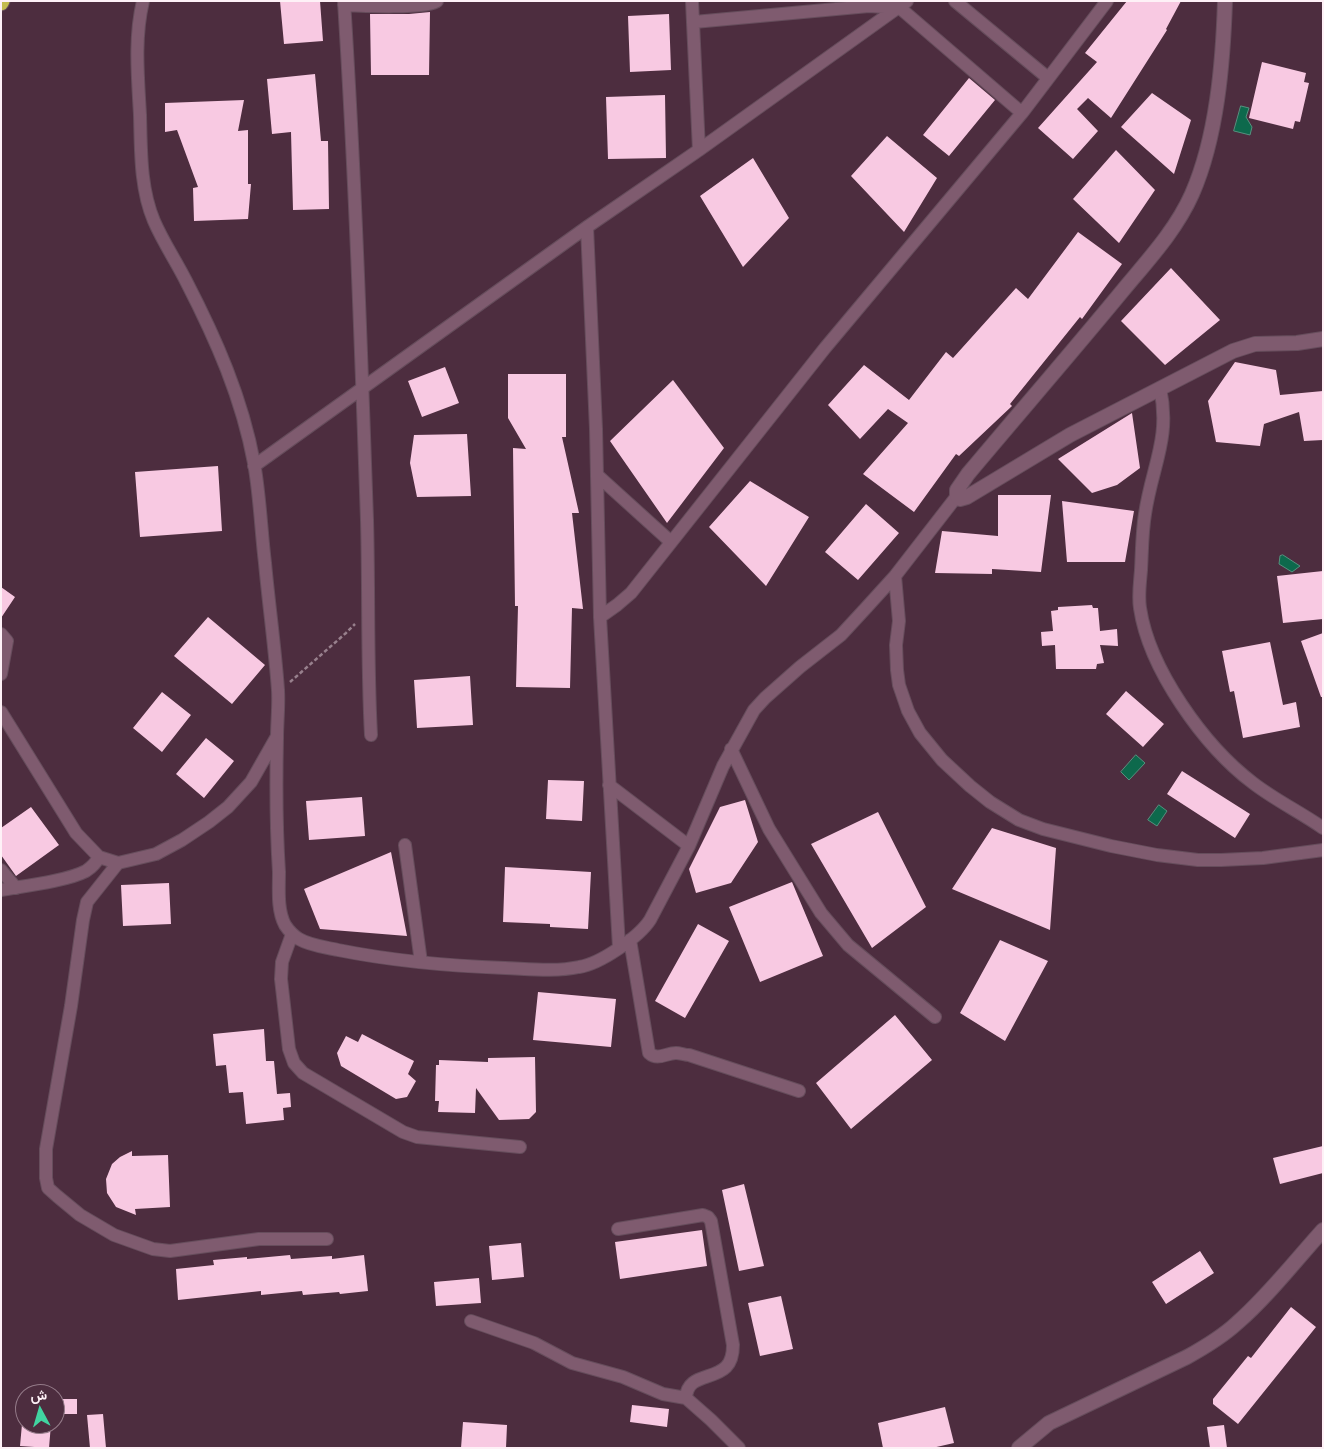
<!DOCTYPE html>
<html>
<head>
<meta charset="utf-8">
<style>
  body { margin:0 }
  #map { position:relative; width:1324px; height:1449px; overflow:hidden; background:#4d2d3f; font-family:Raleway,Vazirmatn,sans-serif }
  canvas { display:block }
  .frame { position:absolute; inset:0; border:2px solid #fef1f7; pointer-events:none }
  .north { position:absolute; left:15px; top:1384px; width:50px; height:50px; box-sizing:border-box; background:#4d2d3f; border:1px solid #947b89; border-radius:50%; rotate:354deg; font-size:14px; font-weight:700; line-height:20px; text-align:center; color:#fef1f7 }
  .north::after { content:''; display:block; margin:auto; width:18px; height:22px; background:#41d4a1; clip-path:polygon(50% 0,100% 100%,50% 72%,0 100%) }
</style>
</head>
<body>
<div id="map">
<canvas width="1324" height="1449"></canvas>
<div class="frame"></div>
<div class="north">ش</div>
</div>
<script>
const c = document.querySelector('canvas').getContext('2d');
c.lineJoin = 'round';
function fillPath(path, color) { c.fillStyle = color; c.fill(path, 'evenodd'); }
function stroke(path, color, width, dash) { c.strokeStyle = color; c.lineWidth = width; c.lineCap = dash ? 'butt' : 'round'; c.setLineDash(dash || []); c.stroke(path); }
const water = new Path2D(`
  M1241 106 1249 108 1246 117 1252 127 1250 135 1234 131Z
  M1283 555 1300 566 1292 572 1279 564 1280 556Z
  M1136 755 1145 763 1129 780 1121 772Z
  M1159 805 1167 811 1157 826 1148 820Z`);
const building = new Path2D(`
  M280 1H320L323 41 284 44Z
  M1127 1H1181L1166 29 1167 30 1111 118 1088 98 1077 109 1098 131 1073 159 1038 128 1097 62 1085 53Z
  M430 12 429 75H371L370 14H409Z
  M669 14 671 70 630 72 628 16Z
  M1262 62 1306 73 1304 82 1309 83 1300 122 1295 121 1293 129 1249 118Z
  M315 74 321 141H328L329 209 293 210 291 132 272 134 267 79Z
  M969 78 995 100 949 156 923 135Z
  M1152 93 1191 120 1174 174 1121 127Z
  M665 95 666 158 608 159 606 97Z
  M244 100 238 131 248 130V184H251L248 219 194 221 193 188 198 187 177 130 165 132V103Z
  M887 136 937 178 904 232 851 176Z
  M1116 150 1155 190 1119 243 1073 199Z
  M753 158 789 218 743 267 700 196Z
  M1078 232 1122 264 1082 319 1080 317 1010 404 1012 406 959 456 956 454 914 512 863 474 908 423 888 409 860 439 828 405 864 365 909 400 946 352 953 358 1016 288 1028 299Z
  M1171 268 1220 320 1165 365 1121 321Z
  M1235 362 1276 370 1280 395 1323 391V440L1304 441 1299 412 1264 424 1260 446 1216 442 1208 401Z
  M445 367 459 403 422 417 408 381Z
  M508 374H566V437H562L579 513H572L583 609 572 608 570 688 516 687 518 606H515L513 448 526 449 508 418Z
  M673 380 724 448 667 523 610 441Z
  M1132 413 1140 468 1117 485 1092 493 1058 459Z
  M467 434 471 496 417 497 410 463 414 435Z
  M218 466 222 531 140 537 135 472Z
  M750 481 809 517 766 586 709 527Z
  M998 495H1051L1041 572 992 569V574L935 573 942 531 998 536Z
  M1062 501 1134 511 1125 562H1067Z
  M866 504 899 533 858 580 825 552Z
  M1323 571V619L1283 623 1277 576Z
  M1 587 15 597 1 618Z
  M1092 605 1093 608H1098L1100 631 1117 629 1118 646 1100 645 1104 663 1097 664 1096 669H1056L1055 645 1042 646 1041 632 1053 631 1051 611 1058 610V607Z
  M208 617 265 665 232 704 174 656Z
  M1323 633V697H1321L1301 641Z
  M1270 642 1283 705 1296 702 1300 727 1243 738 1234 691 1230 692 1222 651Z
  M470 676 473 725 417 728 414 680Z
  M1126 691 1164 724 1143 747 1106 714Z
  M162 692 191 715 162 752 133 728Z
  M206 738 234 761 204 798 176 774Z
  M1182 771 1250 814 1235 838 1167 794Z
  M548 780 584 781 582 821 546 819Z
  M362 797 365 836 309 840 306 801Z
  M745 800 758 842 731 883 696 893 689 869 720 807Z
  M31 807 59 845 16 876 1 855V828Z
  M878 812 926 907 872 948 811 844Z
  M992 828 1056 848 1050 930 952 889Z
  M391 852 407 936 320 929 304 889Z
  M505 867 591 872 588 929 550 927V924L503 922Z
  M792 882 823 956 760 982 729 907Z
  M169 883 171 924 123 926 121 885Z
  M698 924 729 941 685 1018 655 1001Z
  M1000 940 1048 961 1005 1041 960 1013Z
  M538 992 616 999 611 1047 533 1040Z
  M895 1015 932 1060 851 1129 816 1083Z
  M264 1029 266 1061H274L277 1094 290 1093 291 1107 283 1108 284 1120 246 1124 243 1092 229 1093 226 1065 216 1066 213 1034Z
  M362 1034 414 1061 408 1074 416 1081 407 1097 396 1099 341 1066 337 1053 346 1036 358 1042Z
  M535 1057 536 1112 529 1119 499 1120 476 1088 475 1113 438 1112 439 1101H435L436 1065H439V1060L488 1062V1058Z
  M1323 1146V1173L1280 1184 1273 1158Z
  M132 1151V1156L168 1155 170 1207 135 1209 136 1215 116 1207 107 1193 106 1179 112 1164 120 1157Z
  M744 1184 764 1266 739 1271 722 1190Z
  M702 1230 707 1266 620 1279 615 1242Z
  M521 1243 524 1277 492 1280 489 1246Z
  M1200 1251 1214 1273 1166 1304 1152 1282Z
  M290 1255 291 1259 332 1256V1259L364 1255 368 1291 340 1294 339 1292 303 1295 302 1291 261 1295V1291L178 1300 176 1269 214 1265 213 1260 247 1257V1259Z
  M479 1278 481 1303 436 1306 434 1282Z
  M781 1296 793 1349 760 1356 748 1303Z
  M1291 1307 1316 1327 1238 1424 1213 1404V1399L1248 1356 1251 1358Z
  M63 1399H77V1414H64Z
  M632 1405 669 1409 667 1427 630 1422Z
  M945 1407 954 1443 932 1448H883L878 1423Z
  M103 1414 106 1448H90L87 1415Z
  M463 1422 507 1425 506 1448H461Z
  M22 1424H51L49 1448 20 1446Z
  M1224 1425 1227 1448H1210L1207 1427Z`);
const path = new Path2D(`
  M290 682 346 633 355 624`);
const minor = new Path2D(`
  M143 1C134 38 138 78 140 115 141 150 140 188 154 221 163 242 176 261 186 281 216 339 242 398 254 463 260 496 261 530 265 563 269 606 275 648 278 690 279 706 277 722 277 738 276 782 276 827 279 872 279 889 277 910 285 925 289 931 294 936 299 939 311 946 326 947 338 950 393 961 449 966 505 968 530 969 555 972 579 967 600 964 639 937 650 920L689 846 723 766 754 710 765 698 800 667 841 635 865 609 895 576 957 496
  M344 1C355 174 361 347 367 520 369 592 367 663 371 735
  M692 1 699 150
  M955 1 1048 78
  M344 5C360 6 429 9 437 1
  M694 22 869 6 900 8 1022 113
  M587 227 596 429 600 617
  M1160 388C1171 438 1152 466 1145 514 1142 532 1142 552 1141 570 1140 583 1138 596 1140 608 1149 669 1204 746 1253 783 1275 800 1300 812 1323 828
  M254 466 587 227 699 150 907 1
  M597 475 671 542
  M895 576 899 621 896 645 897 670 899 685 908 711 920 733 942 760 970 786 990 802 1019 820 1043 829 1111 846 1157 855 1198 860H1221L1263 858 1323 850
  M1 634 7 641 1 674
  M1 712 76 833 99 857 118 863 156 854 182 840 209 822 228 807 251 782 276 738
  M731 749 769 829 821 913 848 945 935 1017
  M609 785 689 846
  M405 845 421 962
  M118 863 87 902 83 920 71 1006 46 1149V1178L48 1188 57 1196 80 1215 114 1235 153 1249 170 1251 259 1239H327
  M1 870 16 888
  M1 890C24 886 67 881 86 871 92 867 96 863 99 857
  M292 934 282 962 281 979 289 1049 294 1063 303 1073 403 1132 417 1137 520 1147
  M630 940 649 1053C658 1061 666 1053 676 1053 680 1053 685 1055 689 1055L799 1091
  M619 947 600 617 617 605 631 593 825 348 1022 113 1107 1
  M618 1229 703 1215 708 1217 711 1221 733 1345C733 1353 732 1361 726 1367 713 1380 687 1374 686 1398L711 1420 739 1448
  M471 1321 534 1343 572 1363 623 1377 663 1394 686 1398`);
const tertiary = new Path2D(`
  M1225 1C1223 63 1217 137 1192 194 1176 230 1149 259 1124 289 1073 351 1020 412 968 474L957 490V496L960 499 967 497 1070 435 1233 351 1255 344 1297 343 1323 339
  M1019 1448 1049 1423 1187 1357C1205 1347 1222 1337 1237 1323 1268 1296 1295 1261 1323 1230`);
const motorway = new Path2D(`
  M1 3 2 1`);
fillPath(water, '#0d694c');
stroke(water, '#55927f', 1);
fillPath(building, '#f8c9e2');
stroke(minor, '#664d5c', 14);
stroke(tertiary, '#664d5c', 16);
stroke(motorway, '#664d5c', 17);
stroke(path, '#98808d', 2.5, [4, 2.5]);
stroke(minor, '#7f5b6f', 12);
stroke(tertiary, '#7f5b6f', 14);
stroke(motorway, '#c4bc4f', 15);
</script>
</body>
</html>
